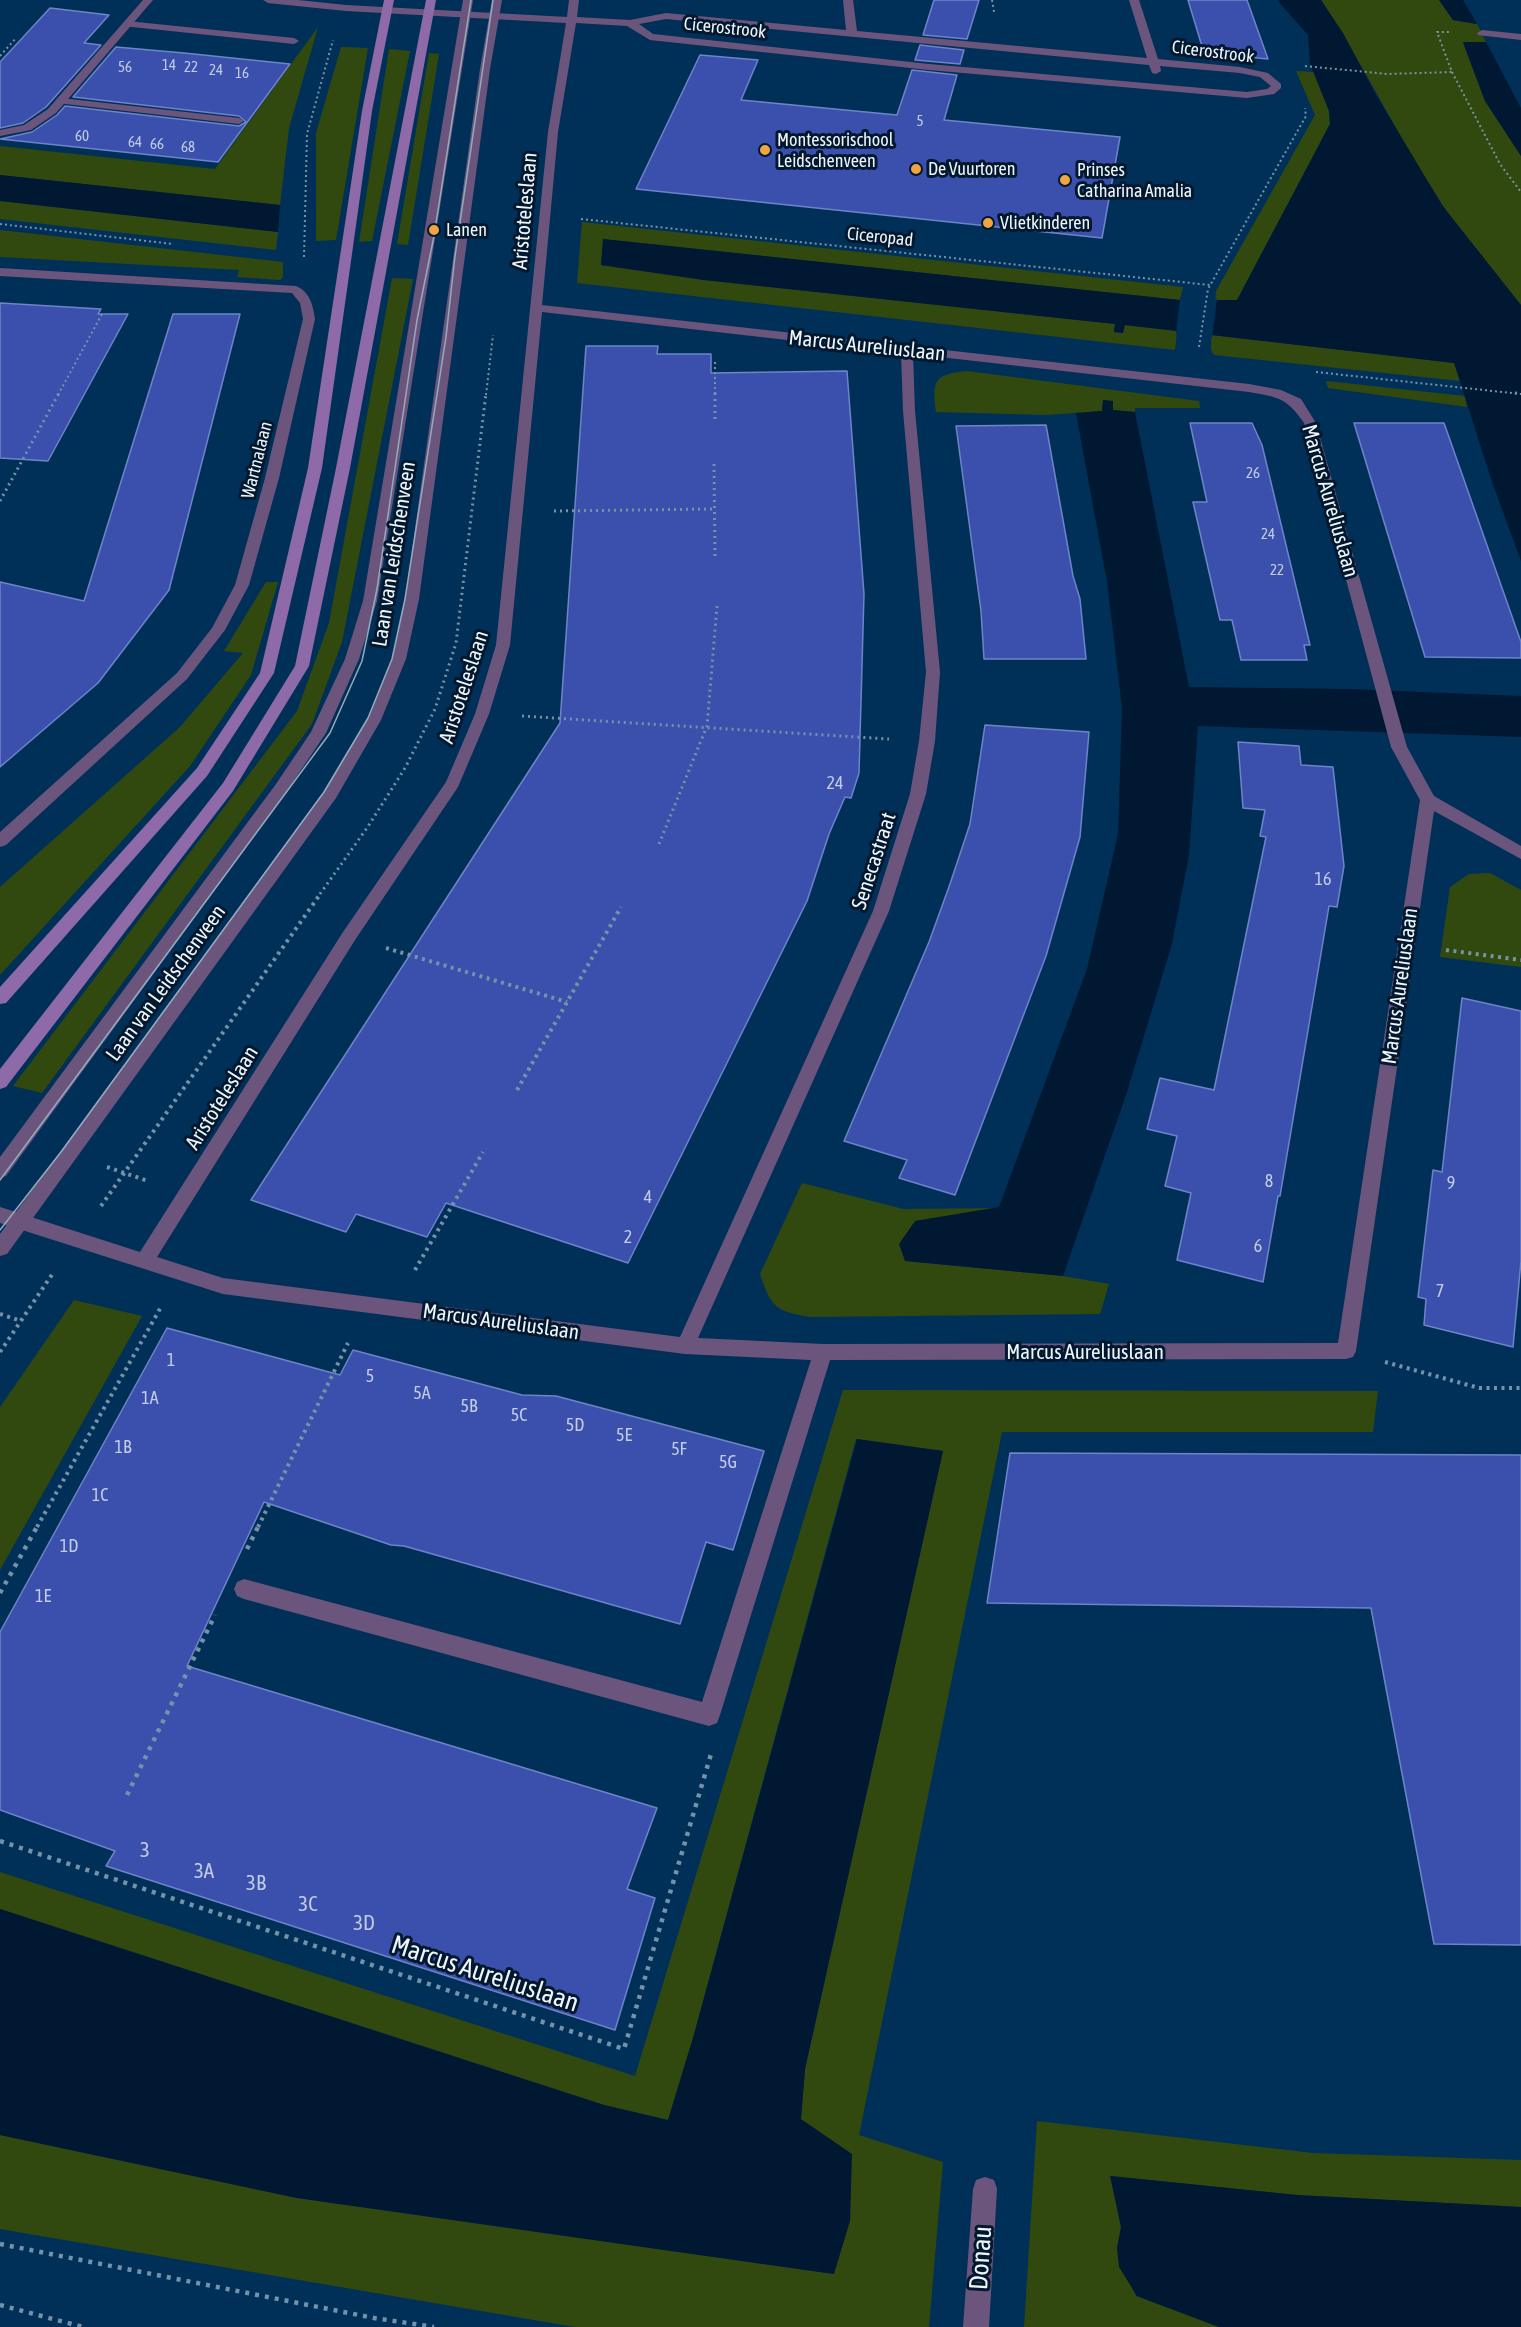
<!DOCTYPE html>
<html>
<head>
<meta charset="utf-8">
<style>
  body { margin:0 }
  canvas { display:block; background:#003057 }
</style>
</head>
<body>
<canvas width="1521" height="2327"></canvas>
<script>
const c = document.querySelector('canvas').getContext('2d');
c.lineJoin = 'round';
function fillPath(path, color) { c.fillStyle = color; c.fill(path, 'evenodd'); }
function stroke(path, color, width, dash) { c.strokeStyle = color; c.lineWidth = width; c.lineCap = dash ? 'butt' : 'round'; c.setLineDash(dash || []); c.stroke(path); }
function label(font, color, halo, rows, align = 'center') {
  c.font = font + ' "Asap Condensed",sans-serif'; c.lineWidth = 6; c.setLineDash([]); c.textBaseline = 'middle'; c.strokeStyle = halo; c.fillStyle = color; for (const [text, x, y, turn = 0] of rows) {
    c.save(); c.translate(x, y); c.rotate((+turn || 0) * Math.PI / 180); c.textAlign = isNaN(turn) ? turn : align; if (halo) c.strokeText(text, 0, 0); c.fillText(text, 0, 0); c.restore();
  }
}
const green = new Path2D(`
  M1321 0H1439L1453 20 1477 24 1486 42 1463 43 1485 101 1521 156V305C1494 272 1465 240 1442 204 1398 138 1365 66 1321 0Z
  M318 27 289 128 280 205 0 175V146L215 169Z
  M341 47 368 48 336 240 316 241V133Z
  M389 49 410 51 372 241 359 242Z
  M429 53 439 54 408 245 397 244Z
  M1296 71 1314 72 1329 111 1330 124 1237 300 1215 302 1216 291 1315 115Z
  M0 201 278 232 276 250 0 219Z
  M582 222 1183 287 1180 300 603 239 601 265 704 280 1115 324 1114 332 1123 333 1124 325 1177 331 1175 350 577 283Z
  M0 230 283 262V277L280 280 237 277 239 270 0 257Z
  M392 278 413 279 342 642 312 724 42 1093 13 1086 297 711 329 623Z
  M1211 335 1455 363 1460 381 1214 355 1211 350Z
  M967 371 1199 401 1200 408H1135V412L1113 410V401L1103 400 1102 411 1047 415 936 412C932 382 933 374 967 371Z
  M1326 381 1465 396 1467 407 1328 388Z
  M266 582H278L251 675 190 766 0 975V887L180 727 243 653 224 651Z
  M1490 873 1521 890V967L1440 957 1450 887 1469 874Z
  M802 1183 903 1209 999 1208 915 1221 906 1261 1063 1276 1109 1284 1100 1314 810 1317C775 1311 771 1307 760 1274Z
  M74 1300 142 1316 0 1570V1407Z
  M843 1390 1378 1391 1373 1432H1002L859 2135 943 2162 929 2327H575L0 2229V2135L297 2198 834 2274 801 2119 805 2069 943 1451 856 1439 693 2038 668 2120 604 2105 0 1909V1872L635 2076Z
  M1037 2121 1313 2153 1521 2160V2207L1297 2195 1111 2176 1121 2227 1117 2249 1136 2296 1219 2327H1024Z`);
const water = new Path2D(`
  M1277 0H1321L1343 33 1375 93 1442 205 1521 305V561L1492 482 1454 363 1125 325 1123 333 1114 332 1115 324 704 280 601 265 603 239 1180 300H1237L1330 124 1329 111 1310 64 1308 35Z
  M1439 0H1463L1477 24 1453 20Z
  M1463 42H1486L1521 108V156L1485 101Z
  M0 175 280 205 278 232 0 201Z
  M1103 400 1113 401V410L1135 412 1189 687 1350 689 1521 696V737L1198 726 1189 855 1172 944 1126 1095 1063 1276 905 1261 899 1244 915 1221 999 1207 1087 969 1118 834 1122 708 1107 582 1076 413 1102 411Z
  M857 1439 943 1451 805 2069 801 2119 852 2154 850 2221 834 2274 297 2198 0 2135V1909L604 2105 668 2120 693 2038Z
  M1110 2176 1297 2195 1521 2207V2327H1219L1137 2296 1119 2267 1117 2249 1121 2227Z`);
const pier = new Path2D(`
  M1180 297 1217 299 1212 338 1176 334Z`);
const building = new Path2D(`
  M934 0H979L967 39 923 35Z
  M1188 0H1247L1268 59 1204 53Z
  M50 8 109 15 84 43 101 45 46 107 23 123 0 128V62Z
  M920 45 964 50 960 64 915 60Z
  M116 47 184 53 290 64 218 162 0 139 32 132 57 115 65 106 239 126 246 122 239 116 73 97Z
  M700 55 758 60 741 100 897 115 912 70 957 75 944 120 1120 137 1102 238 636 189Z
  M0 303 101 309 98 314H128L48 461 0 458Z
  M173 314H240L169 590 98 683 0 767V582L84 601Z
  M586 346H658L657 354H711V373L847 371 864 594 859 773 851 798 845 797 829 834 807 901 628 1263 446 1203 427 1237 356 1214 346 1232 251 1200 560 723Z
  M1190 423H1252L1262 445 1310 645H1304L1307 660H1241L1232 620H1220L1193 502H1207Z
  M1354 423H1444L1521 642V658L1425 657Z
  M1046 425 1073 576 1080 599 1086 659H984L981 611 956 426Z
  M985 725 1089 732 1080 837 1046 956 955 1195 899 1178 907 1160 844 1141 929 942 950 884 970 824Z
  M1238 742 1299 746 1301 765 1333 767 1344 866 1337 907 1329 906 1280 1196H1278L1263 1282 1177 1260 1191 1193 1165 1186 1177 1136 1147 1129 1160 1078 1214 1090 1266 837 1260 836 1265 810 1243 808Z
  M1462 998 1521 1011V1261L1513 1347 1424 1325 1426 1299 1418 1297 1433 1170 1442 1172Z
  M167 1328 340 1375 353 1350 522 1395 556 1396 764 1451 733 1550 706 1542 680 1624 404 1546 391 1545 264 1502 187 1666 657 1808 627 1889 655 1898 615 2030 106 1866 115 1851 0 1810V1632Z
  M1010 1453 1521 1455V1945L1434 1944 1371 1608 987 1603Z`);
const pathFar3 = new Path2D(`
  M992 0 994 12
  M0 56 16 38
  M1305 66 1387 74 1452 72 1437 32H1450
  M1452 72 1500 164 1521 192
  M581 219 1210 285
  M0 224 173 244
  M304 257 307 134 333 40
  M1199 347 1208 289 1306 116 1305 108
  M715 362V395
  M1316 372 1521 394
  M58 395 102 314
  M486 395 493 335`);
const pathFar2 = new Path2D(`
  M715 393V422
  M1515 393 1521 394
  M714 464 715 557
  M0 501 59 393
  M554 511 715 509
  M522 716 889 739
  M659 844 707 726 717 606
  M320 894 367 828 405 768 435 709 456 643 486 393`);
const pathFar1 = new Path2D(`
  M386 948 567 1002
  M1446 950 1521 960
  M517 1090 621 907
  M107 1167 148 1181
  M101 1206 321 893
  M415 1270 483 1152
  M0 1314 21 1321
  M0 1352 53 1273
  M1385 1362 1479 1388H1521
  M37 1527 161 1307
  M258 1527 348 1343`);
const path = new Path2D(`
  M247 1549 259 1525
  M0 1593 38 1525
  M127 1795 215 1615
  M0 1841 624 2049 711 1754
  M0 2244 374 2318 434 2327
  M0 2305 83 2327`);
const lane = new Path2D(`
  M463 0H473L377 601 359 659 326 733 286 792 6 1176 0 1178V1157L276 784 311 732 345 659 363 601Z
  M492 0H502L490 69 419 599 406 659 381 720 336 798 7 1254 0 1256V1234L325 790 367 720 392 659 405 599 480 69Z
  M127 21 294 38 299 41 294 44 123 26 122 24Z
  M61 98 239 118 244 121 239 124 57 103V99Z
  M985 2177 994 2180 997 2189 989 2327H963L973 2189 976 2180Z`);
const street = new Path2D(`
  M143 0H153L56 113 31 130 0 136V130L24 125 48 109Z
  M263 0H298L346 5 567 17 569 0H579L577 17 630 20 666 13 846 30 843 0H853L857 31 1147 58 1129 0H1139L1158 59 1240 67 1268 73 1281 84V88L1274 94 1247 98 929 70 650 40 627 26 576 23 558 132 542 305 1249 384 1281 390 1301 399 1316 423 1407 747 1434 796 1521 846V859L1434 811 1356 1351 1353 1357 1346 1359 830 1360 720 1715 717 1723 709 1726 244 1599 237 1596 234 1589 237 1582 244 1579 702 1702 811 1360 685 1354 223 1294 0 1223V1207L140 1252 343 932 446 782 475 714 496 645 548 132 566 23 346 11 268 3ZM666 19 1149 65 1152 73 1156 74 1161 71 1160 66 1240 73 1260 77 1271 86 1267 89 1247 92 929 64 653 34 639 24ZM542 312 901 353 903 411 926 672 919 741 910 794 873 911 680 1337 223 1278 157 1257 355 940 458 787 489 714 510 645ZM913 354 1249 392C1278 397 1287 398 1304 423L1391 747 1420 800 1338 1343 823 1344 698 1338 889 911 926 794 935 741 940 672 915 411Z
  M1482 30 1521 34V40L1478 35 1477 33Z
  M0 268 296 286C310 292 313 305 315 319L279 478 249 585 225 630 187 679 6 845 0 847V832L177 673 212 628 235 585 265 478 303 319 300 303 292 293 0 276Z`);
const secondary = new Path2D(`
  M384 0H394L372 111 322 468 274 673 207 776 6 1003 0 1004V987L197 768 260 673 308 468 362 111Z
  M426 0H436L350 468 309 666 233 791 6 1087 0 1089V1069L223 783 295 666 336 468Z`);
const tram = new Path2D(`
  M0 1180 330 733 362 661 377 589 417 320 434 236 471 0
  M0 1230 61 1152 324 792 368 718 392 659 405 599 446 337 455 256 493 0`);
const markers = [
  [765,150,6,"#f1a540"],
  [916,169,6,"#f1a540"],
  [1065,180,6,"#f1a540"],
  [988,223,6,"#f1a540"],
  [434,230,6,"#f1a540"]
];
const farNumbernames = [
  ["14",169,65],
  ["56",125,67],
  ["22",191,67],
  ["24",216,70],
  ["16",242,73],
  ["5",920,121],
  ["60",82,136],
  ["64",135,142],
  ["66",157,144],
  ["68",188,147],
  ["26",1253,473],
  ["24",1268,534],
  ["22",1277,570]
];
const farStreetnames = [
  ["Cicerostrook",725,28,6],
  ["Cicerostrook",1213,52,7],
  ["Ciceropad",880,237,6],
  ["Wartnalaan",257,460,-76]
];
const farPoinames = [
  ["Montessorischool",777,140],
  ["Leidschenveen",777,161],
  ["De Vuurtoren",928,169],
  ["Prinses",1077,170],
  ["Catharina Amalia",1077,191],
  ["Vlietkinderen",1000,223],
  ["Lanen",446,230]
];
const numberNames = [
  ["24",835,783],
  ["16",1323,879],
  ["8",1269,1181],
  ["9",1451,1183],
  ["4",648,1197],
  ["2",628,1237],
  ["6",1258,1246],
  ["7",1440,1291],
  ["1",171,1360],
  ["5",370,1376],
  ["5A",422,1393],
  ["1A",150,1398],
  ["5B",469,1406],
  ["5C",519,1415],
  ["5D",575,1425],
  ["5E",624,1435],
  ["1B",123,1447],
  ["5F",679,1449],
  ["5G",728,1462],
  ["1C",100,1495],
  ["1D",69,1546],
  ["1E",43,1596]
];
const streetNames = [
  ["Aristoteleslaan",525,211,-85],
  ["Marcus Aureliuslaan",867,346,6],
  ["Marcus Aureliuslaan",1330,501,74],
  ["Laan van Leidschenveen",394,554,-81],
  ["Aristoteleslaan",464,687,-72],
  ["Senecastraat",874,861,-72],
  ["Laan van Leidschenveen",166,983,-54],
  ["Marcus Aureliuslaan",1400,986,-82],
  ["Aristoteleslaan",222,1098,-58],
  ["Marcus Aureliuslaan",501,1322,8],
  ["Marcus Aureliuslaan",1085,1352]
];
const nearNumbernames = [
  ["3",145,1850],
  ["3A",204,1871],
  ["3B",256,1883],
  ["3C",308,1904],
  ["3D",364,1923]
];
const nearStreetnames = [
  ["Marcus Aureliuslaan",485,1974,18],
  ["Donau",981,2258,-86]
];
fillPath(green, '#31490e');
fillPath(water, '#001831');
fillPath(pier, '#003057');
fillPath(building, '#3a50ac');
stroke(building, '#6e84c8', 1.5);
stroke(pathFar3, '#7692a8', 2, [2, 3]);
stroke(pathFar2, '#7692a8', 3, [2, 4]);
stroke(pathFar1, '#7692a8', 4, [3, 4.5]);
stroke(path, '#7692a8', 4.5, [4, 6]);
fillPath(lane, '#6c557d');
fillPath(street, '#6c557d');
fillPath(secondary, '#8e6aa8');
stroke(tram, '#95abbd', 1.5);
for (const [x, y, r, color] of markers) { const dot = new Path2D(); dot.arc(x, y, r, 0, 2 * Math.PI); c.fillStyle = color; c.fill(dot); stroke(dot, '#01182e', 2); }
label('15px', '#c2cce7', null, farNumbernames);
label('18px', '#eff5fb', '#01182e', farStreetnames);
label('18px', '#eff5fb', '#01182e', farPoinames, 'left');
label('18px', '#c2cce7', null, numberNames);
label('21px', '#eff5fb', '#01182e', streetNames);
label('21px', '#c2cce7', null, nearNumbernames);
label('26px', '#eff5fb', '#01182e', nearStreetnames);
</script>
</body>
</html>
